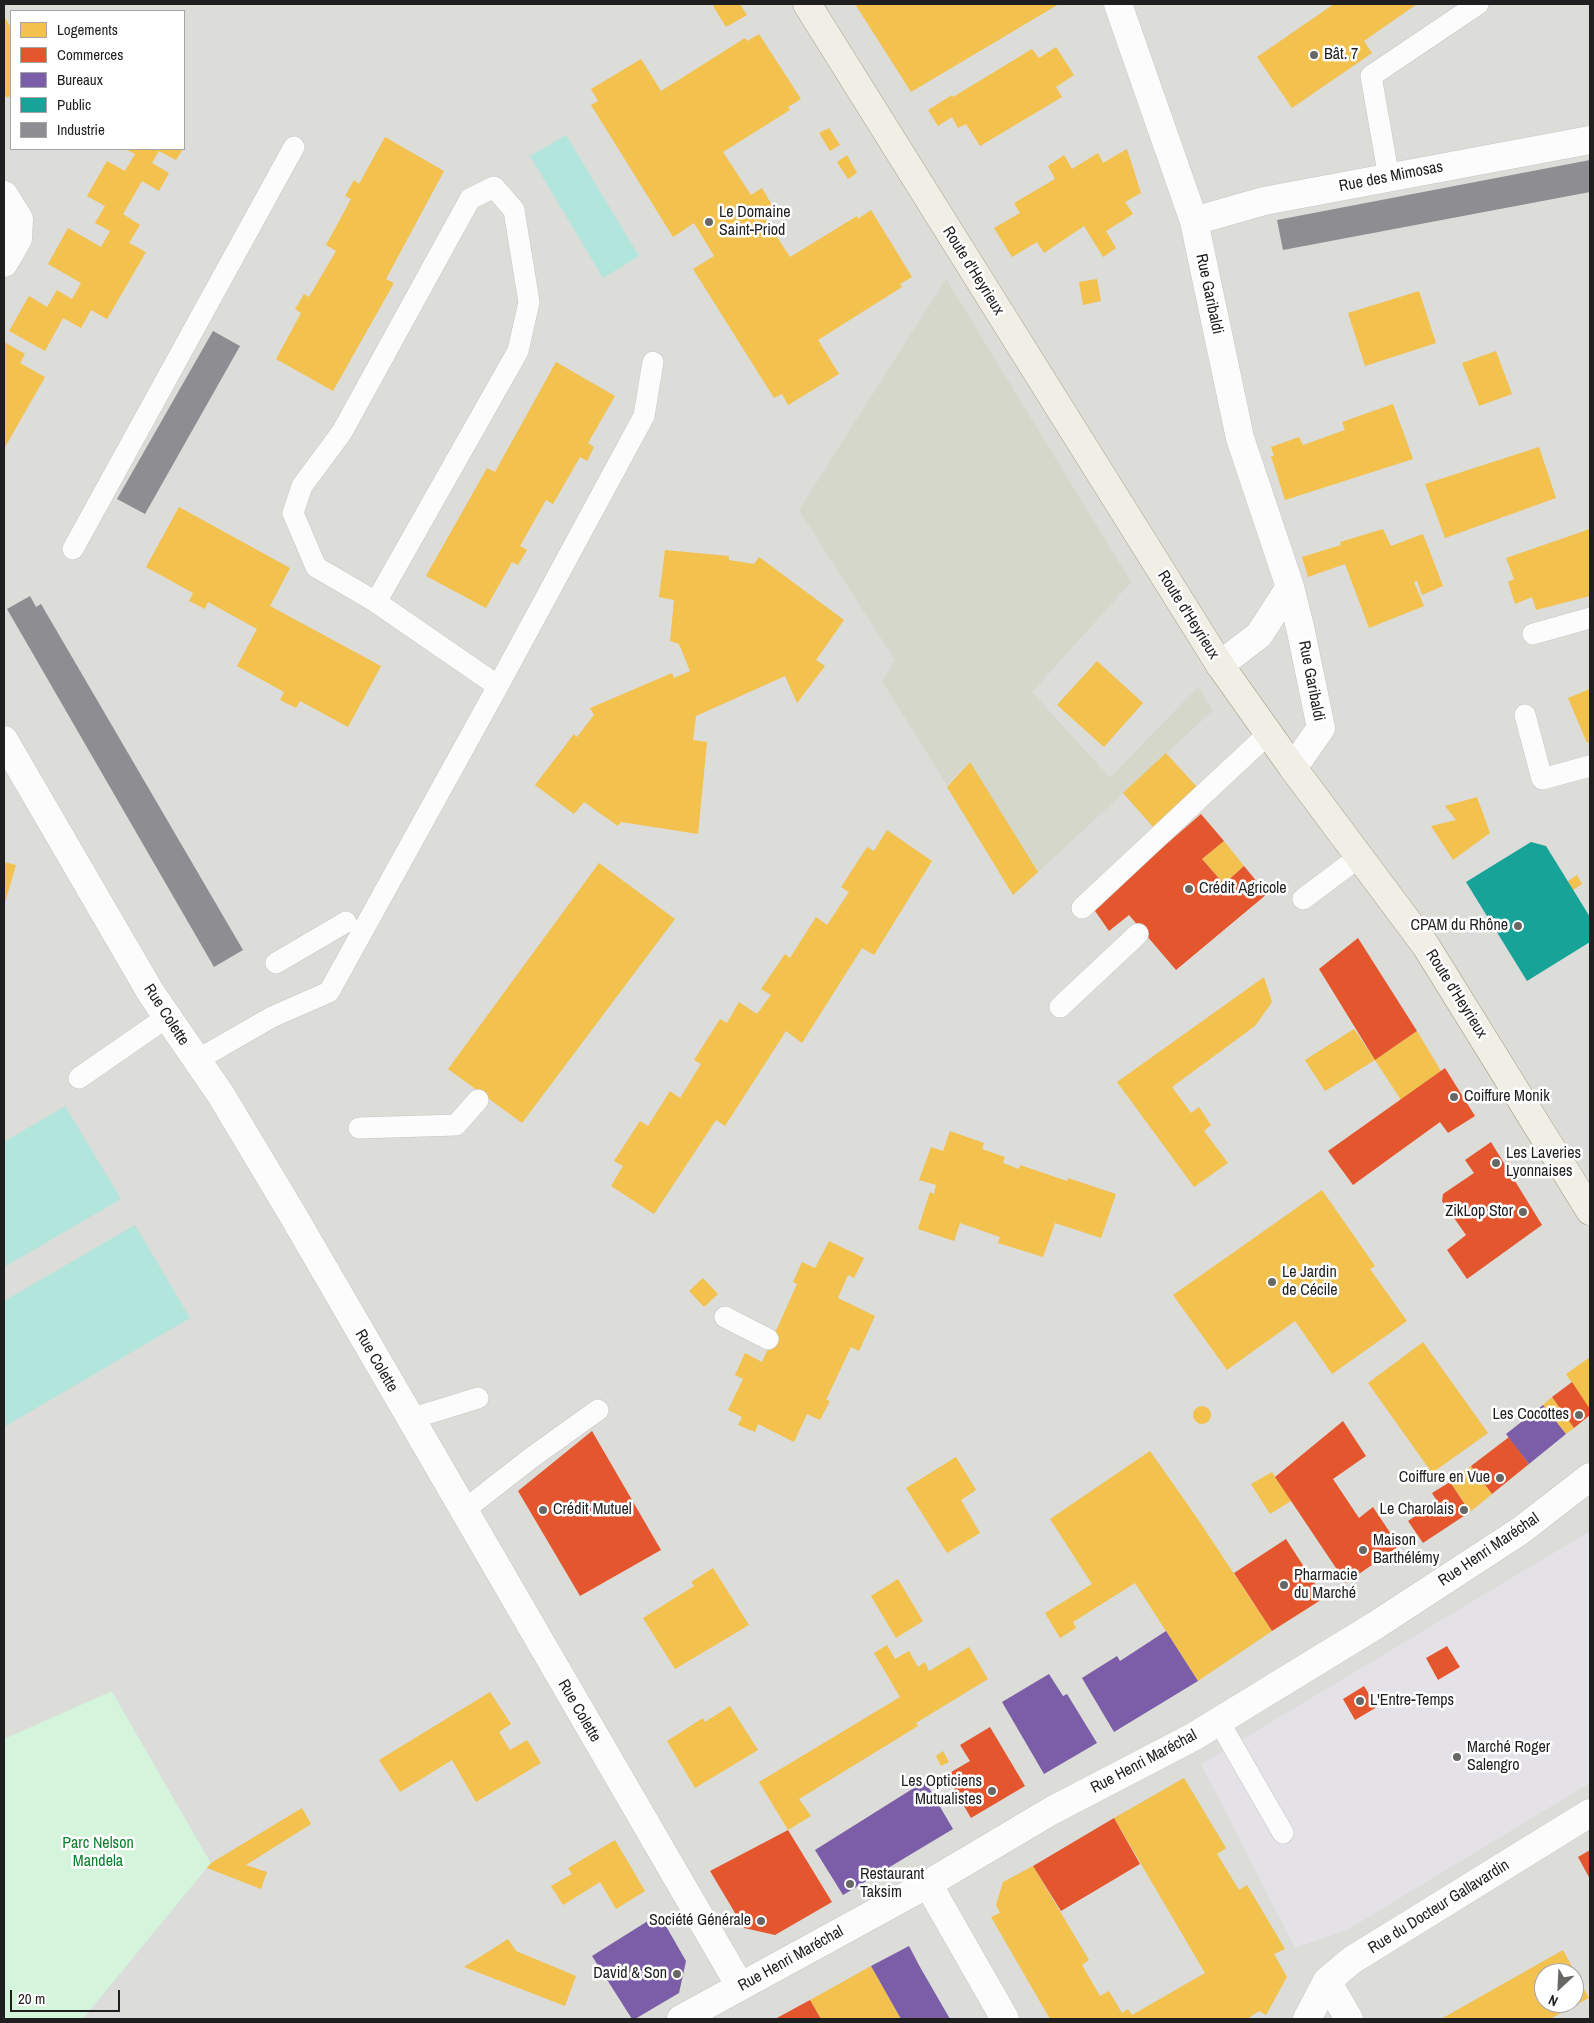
<!DOCTYPE html>
<html>
<head>
<meta charset="utf-8">
<style>
  body { margin:0 }
  #map { position:relative; width:1594px; height:2023px; overflow:hidden; background:#edede8; font-family:"Archivo Narrow",sans-serif }
  canvas { display:block }
  .frame { position:absolute; inset:0; border:5px solid #1f1f1f; pointer-events:none }
  .legend { position:absolute; left:10px; top:10px; width:175px; height:140px; box-sizing:border-box; background:#fff; border:1px solid #a5a5a5; margin:0; padding:6px 9px; list-style:none; font-size:15px; color:#1f1f1f }
  .legend li { display:flex; align-items:center; gap:10px; height:25px }
  .legend b { width:25px; border:1px solid #a5a5a5 }
  .north { position:absolute; left:1534px; top:1963px; width:50px; height:50px; box-sizing:border-box; background:#fff; border:1px solid #a5a5a5; border-radius:50%; rotate:205deg; font-size:14px; font-weight:700; line-height:20px; text-align:center; color:#1f1f1f }
  .north::after { content:''; display:block; margin:auto; width:18px; height:22px; background:#676765; clip-path:polygon(50% 0,100% 100%,50% 72%,0 100%) }
  .scale { position:absolute; left:10px; top:1990px; width:110px; height:22px; box-sizing:border-box; border:2px solid #1f1f1f; border-top:0; padding-left:6px; font-size:15px; line-height:18px; white-space:nowrap; color:#1f1f1f; -webkit-text-stroke:4px #fff; paint-order:stroke }
</style>
</head>
<body>
<div id="map">
<canvas width="1594" height="2023"></canvas>
<div class="frame"></div>
<ul class="legend">
<li><b style="height:14px;background:#f2c14e"></b>Logements</li>
<li><b style="height:14px;background:#e4572e"></b>Commerces</li>
<li><b style="height:14px;background:#7b5ea7"></b>Bureaux</li>
<li><b style="height:14px;background:#17a398"></b>Public</li>
<li><b style="height:14px;background:#8d8d92"></b>Industrie</li>
</ul>
<div class="north">N</div>
<div class="scale">20 m</div>
</div>
<script>
const c = document.querySelector('canvas').getContext('2d');
c.lineJoin = 'round';
function fillPath(path, color) { c.fillStyle = color; c.fill(path, 'evenodd'); }
function stroke(path, color, width, dash) { c.strokeStyle = color; c.lineWidth = width; c.lineCap = dash ? 'butt' : 'round'; c.setLineDash(dash || []); c.stroke(path); }
function label(font, color, halo, rows, align = 'center') {
  c.font = font + ' "Archivo Narrow",sans-serif'; c.lineWidth = 5; c.setLineDash([]); c.textBaseline = 'middle'; c.strokeStyle = halo; c.fillStyle = color; for (const [text, x, y, turn = 0] of rows) {
    c.save(); c.translate(x, y); c.rotate((+turn || 0) * Math.PI / 180); c.textAlign = isNaN(turn) ? turn : align; if (halo) c.strokeText(text, 0, 0); c.fillText(text, 0, 0); c.restore();
  }
}
const residential = new Path2D(`
  M4 4H1590V2019H4ZM11 11H184V149H11ZM1544 1973H1574V2003H1544Z`);
const construction = new Path2D(`
  M946 279 1131 582 1032 692 1110 778 1198 687 1213 710 1038 872 970 762 991 738 947 785 882 681 895 660 799 510Z`);
const park = new Path2D(`
  M112 1691 211 1863 83 2019H4V1739Z`);
const pitch = new Path2D(`
  M566 135 639 256 603 278 530 156Z
  M65 1106 121 1199 4 1267V1142Z
  M135 1225 190 1318 4 1427V1301Z`);
const parking = new Path2D(`
  M259 128 284 142 82 499 56 482Z
  M146 584 251 730 278 713 351 837 439 681 469 701 372 871 319 910 272 938 82 615 130 587Z
  M1476 926 1590 1110V1162L1452 941Z
  M317 1338 474 1608 513 1678 211 1863 24 1539 39 1531 26 1507Z
  M207 1868 565 2006 542 2019H83Z`);
const plaza = new Path2D(`
  M1590 1531V1783L1347 1930 1295 1948 1201 1764Z`);
const homes = new Path2D(`
  M716 4H740L747 15 726 27 713 6Z
  M855 4H1059L911 92Z
  M1334 4H1417L1364 41 1372 53 1292 108 1257 57Z
  M4 16 11 28V99L9 96 7 98 4 94Z
  M759 34 801 99 788 107 790 110 723 152 751 195 762 188 773 207 762 214 790 257 857 216 858 219 871 210 912 277 900 284 902 287 818 340 839 374 788 405 782 394 774 398 693 269 714 256 694 223 673 237 591 105 598 101 591 89 641 59 661 91 745 38 747 41Z
  M1056 47 1074 75 1056 87 1062 97 980 146 966 124 958 128 952 117 938 126 928 110 952 95 953 97 1032 49 1039 58Z
  M829 128 840 145 830 151 819 133Z
  M385 137 444 171 386 279 394 283 333 391 276 359 301 313 295 309 304 294 309 297 336 251 326 245 351 199 345 196 354 180 359 184Z
  M125 149H183L176 160 159 151 152 163 169 173 159 191 142 181 123 214 140 225 129 243 146 252 107 319 91 310 81 328 63 318 45 351 9 331 29 296 47 307 57 290 72 299 81 283 48 264 68 228 101 247 110 231 95 223 105 206 87 196 107 161 125 171 135 154Z
  M1127 149 1141 193 1125 202 1133 214 1106 231 1116 248 1103 257 1084 226 1044 253 1037 242 1012 257 994 228 1020 213 1014 203 1055 179 1048 166 1064 155 1072 169 1098 153 1103 163Z
  M847 155 857 173 848 179 837 162Z
  M1097 279 1101 301 1083 305 1079 282Z
  M1419 291 1436 343 1365 366 1348 313Z
  M4 342 25 354 20 363 45 377 4 449Z
  M1496 351 1512 394 1479 406 1462 363Z
  M556 362 615 396 588 443 594 447 587 461 580 457 553 504 546 500 520 546 527 550 518 565 512 562 486 608 426 576 487 468 495 472Z
  M1393 404 1413 459 1285 500 1271 456H1274L1271 447 1299 437 1303 445 1306 444 1345 430 1342 422Z
  M1539 447 1556 498 1445 538 1425 484Z
  M179 507 290 568 270 606 381 666 348 727 300 701 296 708 280 700 284 692 237 666 257 629 208 602 205 609 189 601 193 593 146 567Z
  M1383 529 1391 546 1423 534 1443 586 1422 595 1417 581 1414 582 1424 606 1369 628 1345 564 1308 577 1302 557 1341 545 1340 542Z
  M1590 529V596L1536 610 1532 597 1515 604 1508 582 1514 579 1506 558Z
  M665 550 729 556V560L754 564 759 557 844 620 816 660 825 666 797 703 785 676 696 716 693 740 707 742 698 834 621 822 618 826 584 802 574 814 535 785 574 734 577 737 594 715 590 708 672 673 674 678 690 671 679 644 670 641 674 600 659 597Z
  M1097 661 1143 703 1104 747 1057 705Z
  M1590 689V742L1587 743 1568 698Z
  M1166 753 1197 787 1154 828 1123 793Z
  M970 762 1038 872 1013 895 947 787Z
  M1477 797 1490 833 1453 860 1431 826 1456 820 1445 806Z
  M887 830 932 861 874 955 862 948 802 1043 786 1031 725 1126 716 1120 654 1214 611 1186 623 1166 614 1161 640 1121 648 1126 670 1091 680 1098 701 1064 694 1060 720 1019 727 1023 739 1002 757 1014 771 995 761 989 785 954 790 958 816 917 827 925 849 892 841 887 867 847 874 851Z
  M1224 841 1244 866 1224 884 1202 859Z
  M4 862 16 865 4 906Z
  M599 863 675 919 522 1123 448 1069Z
  M1577 875 1582 884 1573 890 1568 881Z
  M1264 977 1272 1002 1255 1026 1172 1087 1191 1113 1199 1107 1211 1125 1204 1131 1228 1163 1194 1187 1117 1082Z
  M1354 1029 1375 1060 1325 1091 1305 1060Z
  M1417 1031 1441 1071 1401 1100 1375 1060Z
  M950 1131 984 1143 982 1149 1005 1157 1003 1163 1019 1169 1020 1165 1067 1181 1068 1178 1116 1194 1101 1238 1055 1223 1043 1257 998 1243 1000 1237 960 1223 954 1241 918 1229 930 1192 934 1194 936 1185 919 1180 931 1147 943 1151Z
  M1322 1190 1375 1266 1370 1269 1407 1321 1332 1374 1295 1321 1227 1370 1173 1295Z
  M829 1241 864 1258 854 1278 848 1275 838 1298 875 1316 859 1351 851 1347 826 1400 830 1401 820 1420 807 1414 794 1442 758 1424 755 1432 738 1425 742 1417 728 1410 743 1379 735 1375 745 1353 762 1362 797 1284 793 1282 802 1262 815 1268Z
  M703 1278 718 1294 704 1307 689 1291Z
  M1423 1342 1488 1433 1432 1473 1368 1383Z
  M1590 1357V1409L1566 1374Z
  M1552 1397 1574 1428 1566 1434 1543 1405Z
  M1193 1415a9 9 0 1 1 18 0a9 9 0 1 1-18 0Z
  M1150 1451 1197 1518 1272 1631 1198 1681 1135 1583 1073 1622 1076 1628 1060 1638 1045 1613 1092 1584 1050 1519Z
  M956 1457 976 1490 961 1500 980 1533 947 1553 906 1488Z
  M1471 1466 1492 1494 1470 1512 1450 1482Z
  M1272 1472 1291 1501 1270 1514 1251 1484Z
  M713 1568 749 1625 675 1669 643 1618 694 1586 691 1582Z
  M898 1579 923 1621 896 1638 871 1596Z
  M887 1645 895 1659 909 1651 918 1667 925 1662 929 1671 969 1647 988 1679 916 1723 918 1726 799 1799 811 1816 788 1830 759 1782 900 1697 874 1653Z
  M490 1692 511 1724 499 1732 510 1750 527 1740 541 1763 476 1802 452 1760 400 1792 379 1760Z
  M730 1706 758 1750 695 1788 667 1741 703 1718 705 1722Z
  M943 1751 949 1762 941 1766 936 1756Z
  M1184 1778 1226 1848 1217 1854 1239 1890 1247 1885 1285 1949 1274 1954 1287 1977 1266 2015 1259 2011 1247 2019H1050L991 1917 1000 1913 996 1905 1003 1882 1033 1866 1089 1960 1082 1965 1100 1996 1109 1991 1122 2013 1128 2009 1132 2015 1205 1973 1114 1818Z
  M302 1808 311 1824 246 1865 267 1872 261 1889 207 1868 211 1863Z
  M615 1840 645 1891 616 1909 600 1882 563 1905 551 1886 572 1874 568 1868Z
  M508 1939 516 1951 576 1976 565 2006 464 1967Z
  M1563 1950 1589 1998 1550 2019H1441ZM1544 1973H1574V2003H1544Z
  M871 1966 901 2019H821L810 2000Z`);
const shops = new Path2D(`
  M1201 814 1224 841 1202 859 1224 884 1244 866 1267 894 1176 970 1129 915 1109 931 1093 908Z
  M1358 938 1417 1031 1375 1060 1319 969Z
  M1445 1068 1475 1116 1448 1133 1440 1122 1353 1185 1328 1151Z
  M1491 1142 1542 1225 1467 1279 1447 1250 1466 1235 1442 1201 1443 1194 1474 1173 1465 1160Z
  M1572 1382 1590 1409V1415L1574 1428 1552 1397Z
  M1343 1421 1366 1456 1333 1479 1359 1518 1373 1507 1399 1546 1346 1583 1275 1477Z
  M592 1431 661 1550 580 1596 518 1491Z
  M1509 1437 1529 1464 1492 1494 1471 1466Z
  M1450 1482 1470 1512 1423 1543 1408 1521 1437 1501 1432 1493Z
  M1286 1539 1324 1598 1272 1631 1234 1573Z
  M1447 1646 1460 1667 1438 1680 1426 1658Z
  M1364 1686 1377 1707 1355 1720 1343 1699Z
  M990 1727 1025 1786 971 1818 946 1775 970 1761 960 1745Z
  M1114 1818 1140 1864 1061 1911 1033 1866Z
  M788 1830 832 1902 775 1935 744 1928 710 1871Z
  M1590 1850V1879L1578 1857Z
  M810 2000 821 2019H775Z`);
const offices = new Path2D(`
  M1543 1405 1566 1434 1529 1464 1506 1434Z
  M1166 1631 1198 1681 1114 1732 1082 1678 1117 1656 1120 1661Z
  M1049 1674 1063 1696 1067 1694 1097 1743 1044 1774 1002 1702Z
  M925 1781 953 1829 843 1895 815 1850Z
  M659 1914 686 1961 679 1993 635 2019H632L592 1956Z
  M909 1946 920 1967 950 2019H901L871 1966Z`);
const public = new Path2D(`
  M1531 842 1546 846 1590 917V942L1527 981 1466 882Z`);
const industry = new Path2D(`
  M1590 160V192L1283 250 1277 220Z
  M213 331 240 346 145 514 117 499Z
  M30 596 36 607 41 604 243 950 214 967 7 609Z`);
const service = new Path2D(`
  M1389 178 1371 76 1478 4
  M73 549 294 147
  M376 602 518 351 529 302 514 210 494 187 470 199 342 432 302 486 293 513 316 567 376 602 498 686
  M1533 634 1590 618
  M1525 715 1542 779 1590 766
  M1303 899 1359 857
  M1082 908 1268 734
  M276 963 346 922
  M1060 1007 1138 934
  M197 1060 272 1017 329 992 498 686 644 416 653 362
  M79 1078 167 1017
  M359 1128 456 1125 478 1100
  M725 1317 768 1339
  M410 1419 478 1398
  M463 1511 531 1458 598 1410
  M1218 1720 1283 1833`);
const minor = new Path2D(`
  M1118 4 1194 221 1240 438 1290 587 1300 627 1321 728 1293 768
  M4 195 19 219 18 239 4 263
  M1194 221 1264 201 1590 140
  M1220 665 1259 635 1290 587
  M4 740 151 993 221 1095 294 1217 740 1986
  M928 1884 1005 2019
  M1327 1981 1349 2019
  M1307 2019 1327 1981 1352 1960 1590 1813`);
const tertiary = new Path2D(`
  M681 2019 928 1884 1051 1811 1193 1737 1376 1625 1520 1531 1590 1477`);
const primary = new Path2D(`
  M807 4 1220 665 1293 768 1426 946 1590 1211`);
const markers = [
  [1314,55,5,"#676765"],
  [709,222,5,"#676765"],
  [1189,889,5,"#676765"],
  [1518,926,5,"#676765"],
  [1454,1097,5,"#676765"],
  [1496,1163,5,"#676765"],
  [1523,1212,5,"#676765"],
  [1272,1282,5,"#676765"],
  [1579,1415,5,"#676765"],
  [1500,1478,5,"#676765"],
  [543,1510,5,"#676765"],
  [1464,1510,5,"#676765"],
  [1363,1550,5,"#676765"],
  [1284,1585,5,"#676765"],
  [1360,1701,5,"#676765"],
  [1457,1757,5,"#676765"],
  [992,1791,5,"#676765"],
  [850,1884,5,"#676765"],
  [761,1921,5,"#676765"],
  [677,1974,5,"#676765"]
];
const poiNames = [
  ["Bât. 7",1324,55],
  ["Le Domaine",719,213],
  ["Saint-Priod",719,231],
  ["Crédit Agricole",1199,889],
  ["CPAM du Rhône",1508,926,"right"],
  ["Coiffure Monik",1464,1097],
  ["Les Laveries",1506,1154],
  ["Lyonnaises",1506,1172],
  ["ZikLop Stor",1513,1212,"right"],
  ["Le Jardin",1282,1273],
  ["de Cécile",1282,1291],
  ["Les Cocottes",1569,1415,"right"],
  ["Coiffure en Vue",1490,1478,"right"],
  ["Crédit Mutuel",553,1510],
  ["Le Charolais",1454,1510,"right"],
  ["Maison",1373,1541],
  ["Barthélémy",1373,1559],
  ["Pharmacie",1294,1576],
  ["du Marché",1294,1594],
  ["L'Entre-Temps",1370,1701],
  ["Marché Roger",1467,1748],
  ["Salengro",1467,1766],
  ["Les Opticiens",982,1782,"right"],
  ["Mutualistes",982,1800,"right"],
  ["Restaurant",860,1875],
  ["Taksim",860,1893],
  ["Société Générale",751,1921,"right"],
  ["David & Son",667,1974,"right"]
];
const streetNames = [
  ["Rue des Mimosas",1391,177,-11],
  ["Route d'Heyrieux",973,271,58],
  ["Rue Garibaldi",1209,294,78],
  ["Route d'Heyrieux",1188,615,58],
  ["Rue Garibaldi",1311,681,79],
  ["Route d'Heyrieux",1456,994,58],
  ["Rue Colette",166,1015,57],
  ["Rue Colette",376,1361,60],
  ["Rue Henri Maréchal",1489,1550,-34],
  ["Rue Colette",579,1711,60],
  ["Rue Henri Maréchal",1144,1762,-28],
  ["Rue du Docteur Gallavardin",1439,1907,-32],
  ["Rue Henri Maréchal",791,1959,-29]
];
const parkNames = [
  ["Parc Nelson",98,1844],
  ["Mandela",98,1862]
];
fillPath(residential, '#dcdcd9');
fillPath(construction, '#d4d7c9');
fillPath(park, '#d5f4dc');
fillPath(pitch, '#b2e5db');
fillPath(parking, '#dcdcda');
fillPath(plaza, '#e4e2e7');
fillPath(homes, '#f2c14e');
fillPath(shops, '#e4572e');
fillPath(offices, '#7b5ea7');
fillPath(public, '#17a398');
fillPath(industry, '#8d8d92');
stroke(service, '#c6c6c4', 22);
stroke(minor, '#c6c6c4', 29);
stroke(tertiary, '#c6c6c4', 29);
stroke(primary, '#a4a184', 29);
stroke(service, '#fcfcfc', 21);
stroke(minor, '#fcfcfc', 28);
stroke(tertiary, '#fcfcfc', 28);
stroke(primary, '#f1efe5', 28);
for (const [x, y, r, color] of markers) { const dot = new Path2D(); dot.arc(x, y, r, 0, 2 * Math.PI); c.fillStyle = color; c.fill(dot); stroke(dot, '#fff', 2); }
label('16px', '#1f1f1f', '#fff', poiNames, 'left');
label('16px', '#1f1f1f', '#fff', streetNames);
label('16px', '#0b7f2e', '#fff', parkNames);
</script>
</body>
</html>
